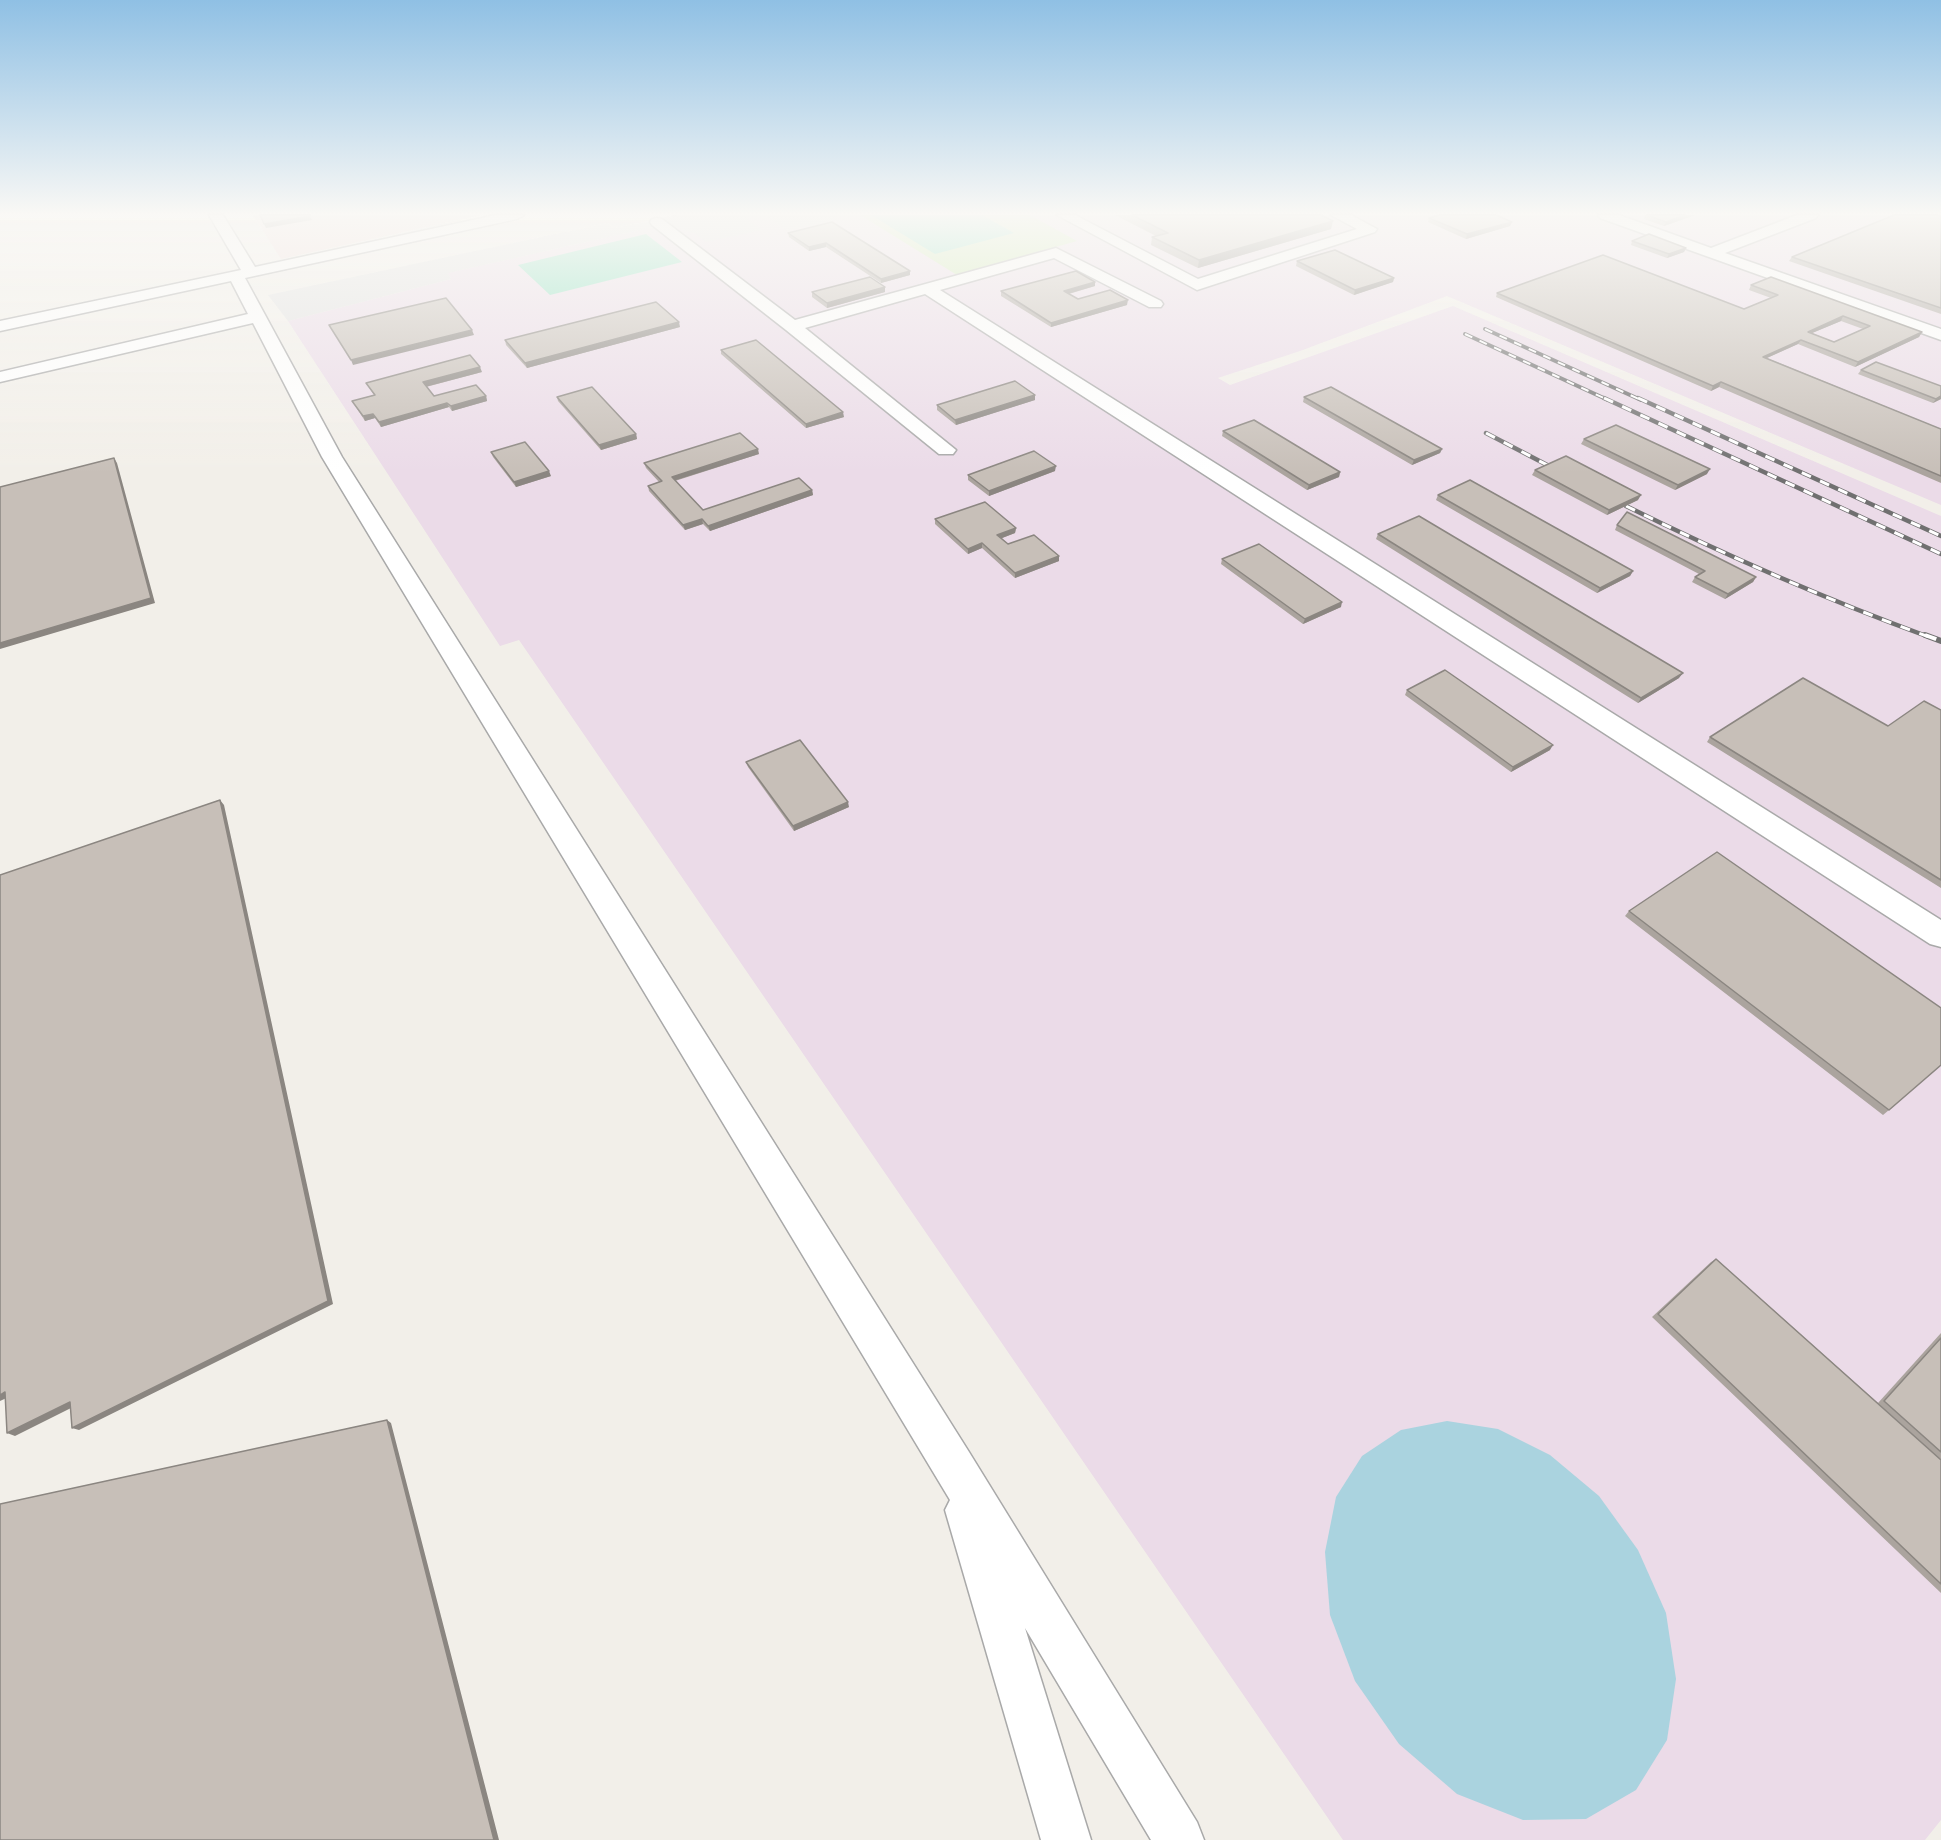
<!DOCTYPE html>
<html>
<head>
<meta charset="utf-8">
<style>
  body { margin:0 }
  canvas { display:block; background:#f2efe9 }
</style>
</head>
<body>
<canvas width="1941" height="1840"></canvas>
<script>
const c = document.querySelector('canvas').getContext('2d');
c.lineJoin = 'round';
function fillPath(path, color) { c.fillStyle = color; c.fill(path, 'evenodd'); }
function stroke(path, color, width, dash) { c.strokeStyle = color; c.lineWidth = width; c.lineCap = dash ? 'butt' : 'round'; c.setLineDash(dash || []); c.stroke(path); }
const commercial = new Path2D(`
  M253 215H480L281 259Z`);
const industrial = new Path2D(`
  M676 215H1941V505L1447 296 1300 351 1218 378 1230 385 1453 306 1941 516V1820L1925 1840H1343L519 640 500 646 288 321 451 279 447 273 648 228 644 222Z`);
const grass = new Path2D(`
  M860 215H1030L1077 241 957 275Z`);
const pitch = new Path2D(`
  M871 215H982L1014 233 935 254Z
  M646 234 682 262 550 295 518 265Z`);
const parking = new Path2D(`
  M680 215H742L762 230 706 242 696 234 674 227 659 231 649 228 448 273 451 279 288 321 268 295 608 223 613 228Z
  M766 215H834L835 216 833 220 787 231Z`);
const water = new Path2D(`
  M1447 1421 1498 1429 1550 1455 1599 1496 1638 1550 1666 1613 1676 1679 1667 1740 1636 1790 1586 1819 1523 1820 1457 1794 1399 1744 1355 1681 1330 1615 1325 1552 1336 1497 1362 1456 1401 1430Z`);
const minor = new Path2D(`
  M209 215H223L255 267 496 215H524L517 219 245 278 342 457 969 1452 1197 1822 1204 1840H1151L1025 1628 1091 1840H1041L945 1510 950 1500 322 457 253 323 0 382V372L248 314 231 281 0 331V321L241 270Z
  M1057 215H1075L1198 279 1357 229 1331 215H1351L1377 229 1375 232 1197 290Z
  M1598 215H1619L1711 248 1797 215H1818L1816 218 1725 253 1941 329V340L1600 218Z
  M657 218 662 219 795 320 1056 248 1161 301 1163 304 1161 307H1149L1054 258 940 290 1941 920V947L1930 944 925 294 805 328 956 450 953 454H939L786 330 652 225 650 222 652 219Z`);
const railFar2 = new Path2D(`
  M1485 329 1641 400
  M1465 334 1608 400`);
const railFar1 = new Path2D(`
  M1604 398 1941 554
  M1638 398 1941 536
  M1486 433 1551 467
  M1626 506C1725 555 1825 599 1929 637`);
const rail = new Path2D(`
  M1925 635 1941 641`);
const wall = new Path2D(`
  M1115 215H1321L1331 229 1198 268 1151 245 1152 237 1156 236Z
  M1645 215H1695L1664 226 1644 219Z
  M1941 216V314L1789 261 1792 257Z
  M1429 218 1512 222 1510 226 1466 239 1428 222Z
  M832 222 910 271V275L881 283 826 247 809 251 789 237 788 233Z
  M1632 241 1686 248 1684 252 1667 258 1631 245Z
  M1297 261 1394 278 1393 282 1354 295 1296 266Z
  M1751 285 1922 332 1919 337 1855 367 1798 344 1767 358 1941 429V483L1719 387 1711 391 1496 297 1497 293 1744 309 1771 298 1749 290ZM1841 321 1863 329 1834 342 1812 333Z
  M1095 286 1069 294 1078 299 1127 305 1051 327 1001 296V291Z
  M812 292H885L827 308 812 297Z
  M680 327 527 368 506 345 505 340Z
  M721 350 844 417 806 428 721 354Z
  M1861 370 1941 399 1933 403 1858 374Z
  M482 372 426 387 434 396H486L487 401 452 411 449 407 381 427 375 418 365 421 352 401 374 395 366 383Z
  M557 397 636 434 637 439 601 450 558 401Z
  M1304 397 1442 449 1440 453 1412 465 1303 402Z
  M1035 400 956 425 937 410V405Z
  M1223 431 1340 472 1339 477 1307 490 1222 436Z
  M1584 439 1707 474 1675 490 1581 444Z
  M491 452 551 476 516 487 493 457Z
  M759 454 675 481 703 510 812 490 813 495 710 531 703 524 685 530 649 491 648 486 659 482 646 468 644 463Z
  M1535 470 1638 500 1607 515 1532 475Z
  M1055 471 989 496 968 480V475Z
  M1438 495 1633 571 1630 576 1597 593 1436 500Z
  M935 519 1016 528 1015 533 1002 538 1008 544 1059 561 1015 578 982 548 968 554 935 524Z
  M1617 525 1756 577 1753 582 1725 599 1692 582 1695 577 1699 574 1615 530Z
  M1378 534 1679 678 1638 703 1376 539Z
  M1222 559 1341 607 1303 624 1221 564Z
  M1407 690 1550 750 1511 772 1405 695Z
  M1941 710V888L1707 742 1710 737 1888 726Z
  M746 762 849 807 794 831 748 767Z
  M1629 911 1889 1110 1883 1115 1625 916Z
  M1716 1259 1878 1403 1941 1333V1593L1652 1317 1711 1262Z`);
const shadedWall = new Path2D(`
  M1685 215H1695L1664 226 1666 222Z
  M310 216 312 220 266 228 264 224Z
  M1333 221 1331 229 1198 268 1199 260Z
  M1512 222 1510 226 1466 239 1467 234Z
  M826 243V247L809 251V247Z
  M1686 248 1684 252 1667 258 1669 254Z
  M910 271V275L881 283V279Z
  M1394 278 1393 282 1354 295 1355 290Z
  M1095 282V286L1064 295V291Z
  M885 287V292L827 308V303Z
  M1128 300 1127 305 1051 327V323Z
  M1843 316 1841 321 1805 336 1808 332Z
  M679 322 680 327 527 368 525 363Z
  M472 330 474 335 353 365 351 360Z
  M1922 332 1919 337 1855 367 1858 362Z
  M1801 340 1798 344 1760 361 1763 357Z
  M480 367 482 372 425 387 423 382Z
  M1721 382 1719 387 1711 391 1713 386Z
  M1035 395V400L956 425 955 420Z
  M486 396 487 401 452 411 451 406Z
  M1941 396V399L1933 403 1936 399Z
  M447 403 449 407 381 427 379 422Z
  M843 412 844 417 806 428V424Z
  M373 414 375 418 365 421 363 416Z
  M636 434 637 439 601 450 599 445Z
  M758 449 759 454 673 481 672 477Z
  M1442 449 1440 453 1412 465 1414 460Z
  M114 458 117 463 155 603 0 649V643Z
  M1056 466 1055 471 989 496V491Z
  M1710 469 1707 474 1675 490 1678 485Z
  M549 471 551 476 516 487 514 482Z
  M1340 472 1339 477 1307 490 1309 485Z
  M812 490 813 495 710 531 708 526Z
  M1641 495 1638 500 1607 515 1609 510Z
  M702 519 703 524 685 530 683 525Z
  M1016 528 1015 533 997 540V535Z
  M982 543V548L968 554V549Z
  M1059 556V561L1015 578V573Z
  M1633 571 1630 576 1597 593 1600 588Z
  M1756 577 1753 582 1725 599 1728 594Z
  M1342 602 1341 607 1303 624 1305 619Z
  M1683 673 1679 678 1638 703 1641 698Z
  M1553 745 1550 750 1511 772 1513 767Z
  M220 800 224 805 333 1304 79 1430 72 1428Z
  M848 802 849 807 794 831 793 826Z
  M5 1392 13 1395 0 1401V1395Z
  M70 1402 77 1405 15 1436 7 1433Z
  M387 1420 391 1423 499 1840H494Z`);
const building = new Path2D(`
  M260 215H310V216L264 224Z
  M1132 215H1321L1333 221 1199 260 1152 237 1168 233Z
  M1439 215H1496L1512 222 1467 234 1429 218Z
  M1647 215H1685L1666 222Z
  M1894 215H1938L1941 216V308L1792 257Z
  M832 222 910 271 881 279 826 243 809 247 788 233Z
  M1649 234 1686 248 1669 254 1632 241Z
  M1335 250 1394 278 1355 290 1297 261Z
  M1603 255 1744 309 1778 295 1751 285 1771 277 1922 332 1858 362 1801 340 1763 357 1941 429V476L1721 382 1713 386 1497 293ZM1843 316 1870 326 1834 342 1808 332Z
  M1076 271 1095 282 1064 291 1078 299 1110 290 1128 300 1051 323 1001 291Z
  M870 277 885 287 827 303 812 292Z
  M446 298 472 330 351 360 329 325Z
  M656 302 679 322 525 363 505 340Z
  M756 340 843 412 806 424 721 350Z
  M470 355 480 367 423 382 434 396 476 385 486 396 451 406 447 403 379 422 373 414 363 416 352 401 375 395 366 383Z
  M1876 362 1941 386V396L1936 399 1861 370Z
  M1015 381 1035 395 955 420 937 405Z
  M592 387 636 434 599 445 557 397Z
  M1331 387 1442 449 1414 460 1304 397Z
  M1254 420 1340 472 1309 485 1223 431Z
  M1616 425 1710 469 1678 485 1584 439Z
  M740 433 758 449 672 477 703 510 799 478 812 490 708 526 702 519 683 525 648 486 662 481 644 463Z
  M525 442 549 471 514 482 491 452Z
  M1034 451 1056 466 989 491 968 475Z
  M1566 456 1641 495 1609 510 1535 470Z
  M114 458 151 598 0 643V487Z
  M1470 480 1633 571 1600 588 1438 495Z
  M985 502 1016 528 997 535 1008 544 1034 535 1059 556 1015 573 982 543 968 549 935 519Z
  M1627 512 1756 577 1728 594 1695 577 1705 571 1617 525Z
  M1419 516 1683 673 1641 698 1378 534Z
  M1259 544 1342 602 1305 619 1222 559Z
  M1445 670 1553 745 1513 767 1407 690Z
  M1803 678 1888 726 1924 701 1941 710V880L1710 737Z
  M800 740 848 802 793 826 746 762Z
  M220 800 328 1301 72 1428 70 1402 7 1433 5 1392 0 1395V875Z
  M1717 852 1941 1008V1065L1889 1110 1629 911Z
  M1716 1259 1941 1460V1584L1658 1314Z
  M1941 1338V1452L1884 1401Z
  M387 1420 494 1840H0V1504Z`);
fillPath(commercial, '#f2dad9');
fillPath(industrial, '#ebdbe8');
fillPath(grass, '#cdebb0');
fillPath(pitch, '#88e0be');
fillPath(parking, '#e2e2e2');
fillPath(water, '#aad3df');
stroke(minor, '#a9a9a9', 3);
fillPath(minor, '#fff');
stroke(railFar2, '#707070', 4);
stroke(railFar1, '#707070', 4.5);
stroke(rail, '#707070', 6);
stroke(railFar2, '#fff', 2, [8]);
stroke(railFar1, '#fff', 3, [10]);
stroke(rail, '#fff', 4, [12]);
fillPath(wall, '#aba49e');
fillPath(shadedWall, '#8b8681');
fillPath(building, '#c7bfb8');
stroke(building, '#8b8681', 1.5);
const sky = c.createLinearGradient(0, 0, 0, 473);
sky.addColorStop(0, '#8fc0e4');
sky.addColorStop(0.45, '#f9f8f5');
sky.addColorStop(1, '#f9f8f500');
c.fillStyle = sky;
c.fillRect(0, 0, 1941, 473);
</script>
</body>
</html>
